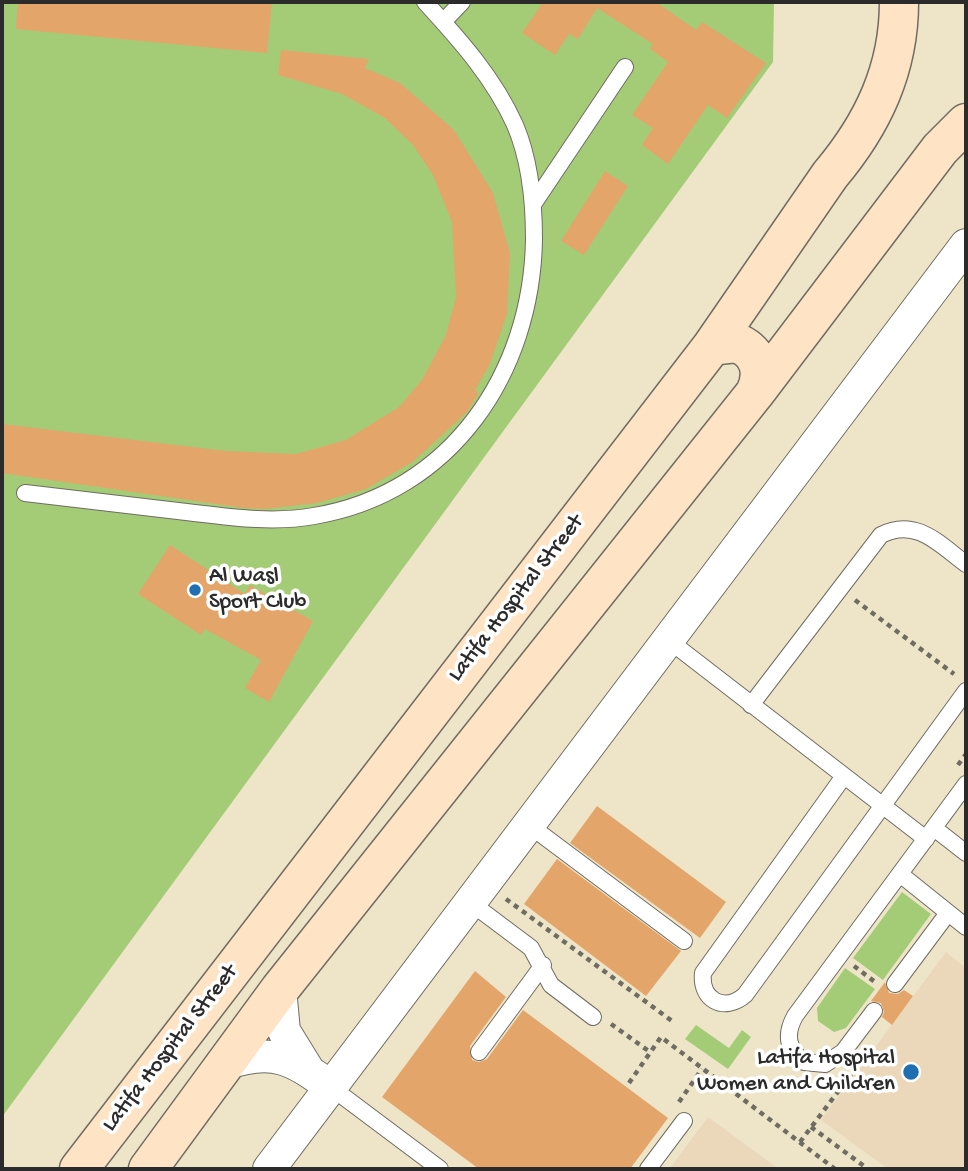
<!DOCTYPE html>
<html>
<head>
<meta charset="utf-8">
<style>
  body { margin:0 }
  #map { position:relative; width:968px; height:1171px; overflow:hidden; background:#eee5c9; font-family:"Gochi Hand",sans-serif }
  canvas { display:block }
  .frame { position:absolute; inset:0; border:4px solid #2b2b2b; pointer-events:none }
</style>
</head>
<body>
<div id="map">
<canvas width="968" height="1171"></canvas>
<div class="frame"></div>
</div>
<script>
const c = document.querySelector('canvas').getContext('2d');
c.lineJoin = 'round';
function fillPath(path, color) { c.fillStyle = color; c.fill(path, 'evenodd'); }
function stroke(path, color, width, dash) { c.strokeStyle = color; c.lineWidth = width; c.lineCap = dash ? 'butt' : 'round'; c.setLineDash(dash || []); c.stroke(path); }
function label(font, color, halo, rows, align = 'center') {
  c.font = font + ' "Gochi Hand",sans-serif'; c.lineWidth = 7; c.setLineDash([]); c.textBaseline = 'middle'; c.strokeStyle = halo; c.fillStyle = color; for (const [text, x, y, turn = 0] of rows) {
    c.save(); c.translate(x, y); c.rotate((+turn || 0) * Math.PI / 180); c.textAlign = isNaN(turn) ? turn : align; if (halo) c.strokeText(text, 0, 0); c.fillText(text, 0, 0); c.restore();
  }
}
const built = new Path2D(`
  M946 952 966 968V1169H888L821 1120Z
  M708 1117 779 1169 670 1168Z`);
const green = new Path2D(`
  M2 2H774L773 62 2 1117Z
  M902 892 931 914 883 980 853 958Z
  M845 968 875 989 846 1028 834 1032 818 1021 817 1008Z
  M696 1025 729 1048 742 1030 751 1037 728 1069 685 1039Z`);
const building = new Path2D(`
  M18 2H272L267 53 16 29Z
  M543 2H656L696 30 702 22 766 63 727 118 708 105 668 164 642 145 653 128 632 115 668 62 650 49 653 44 597 8 578 39 569 34 555 55 522 33Z
  M281 50 369 59 365 68 400 83 454 130 493 193 510 253 507 314 490 364 475 390 479 393 467 412 414 461 366 489 317 503 265 509 244 508 2 473V424L226 451 296 454 346 440 399 407 422 380 446 335 456 297 452 222 433 175 413 145 385 118 342 94 278 75Z
  M605 171 628 186 584 255 561 241Z
  M170 545 245 594 250 585 313 621 269 702 245 688 261 660 205 629 201 635 138 594Z
  M597 806 726 902 700 938 570 843Z
  M557 859 681 951 646 996 524 904Z
  M475 971 506 997 470 1046 472 1060 479 1062 487 1059 523 1010 668 1118 630 1169H479L382 1097Z
  M885 982 889 993 898 994 904 990 913 996 892 1025 882 1017 884 1012 881 1003 871 1001Z`);
const path = new Path2D(`
  M855 600 954 674
  M958 765 966 754
  M506 899 672 1021
  M854 966 875 982
  M611 1024 650 1052
  M629 1083 661 1037 835 1169
  M679 1102 702 1069
  M811 1127 868 1169
  M800 1142 852 1073`);
const lane = new Path2D(`
  M443 22 462 2
  M534 203 625 67
  M25 493C76 499 127 505 178 511 223 516 269 524 314 516 452 493 532 372 534 239 534 200 530 160 515 125 494 78 459 39 425 2
  M667 639 926 839
  M751 705 881 535C916 517 939 544 966 564
  M844 776 703 973C700 1000 724 1013 745 995L966 691
  M529 825 684 941
  M934 828 966 853
  M900 874 966 927
  M471 903 531 948 551 985 593 1017
  M895 984 948 913
  M874 1011 843 1052 825 1064 804 1062C787 1049 785 1034 795 1016L966 784
  M479 1052 543 965
  M332 1088 440 1169
  M648 1169 684 1121`);
const street = new Path2D(`
  M280 989 284 1031 308 1070
  M225 1064C274 1047 293 1059 332 1088
  M269 1169 966 245`);
const secondary = new Path2D(`
  M712 346 738 343C759 353 765 372 755 393
  M79 1169 712 346 830 175C873 124 899 69 899 2
  M148 1169 280 989 755 393 940 149 966 123`);
const markers = [
  [195,590,7,"#1f6fb2"],
  [911,1072,9,"#1f6fb2"]
];
const poiNames = [
  ["Al Wasl",209,577],
  ["Sport Club",209,603],
  ["Latifa Hospital",895,1059,"right"],
  ["Women and Children",895,1085,"right"]
];
const streetNames = [
  ["Latifa Hospital Street",517,599,-52],
  ["Latifa Hospital Street",171,1049,-52]
];
fillPath(built, '#ebd8ba');
fillPath(green, '#a4cc77');
fillPath(building, '#e3a56a');
stroke(lane, '#6f6c62', 18);
stroke(street, '#6f6c62', 34);
stroke(secondary, '#6f6c62', 41);
stroke(path, '#6f6c62', 4.5, [5, 5]);
stroke(lane, '#fff', 16);
stroke(street, '#fff', 32);
stroke(secondary, '#fee4c5', 38);
for (const [x, y, r, color] of markers) { const dot = new Path2D(); dot.arc(x, y, r, 0, 2 * Math.PI); c.fillStyle = color; c.fill(dot); stroke(dot, '#fff', 2.5); }
label('23px', '#2b2b2b', '#fff', poiNames, 'left');
label('23px', '#2b2b2b', '#fff', streetNames);
</script>
</body>
</html>
